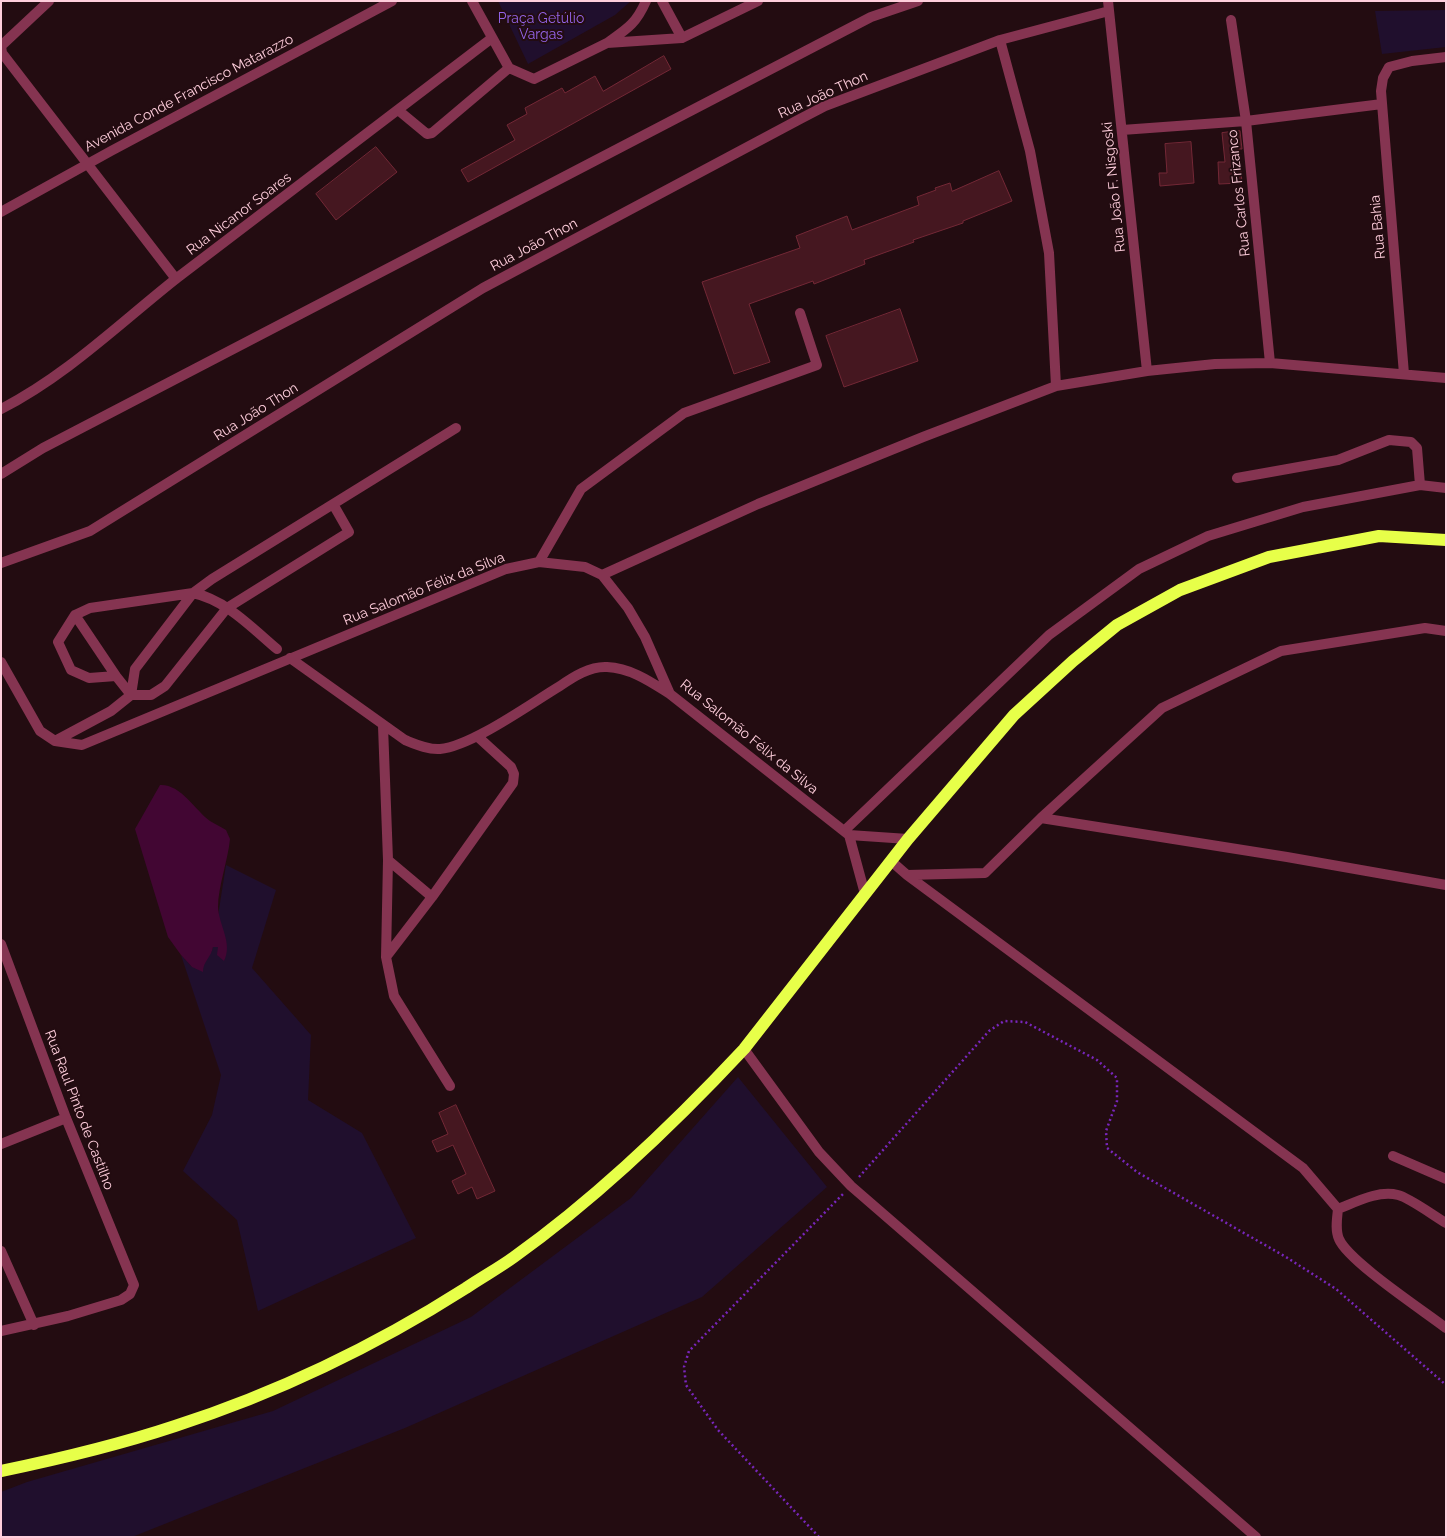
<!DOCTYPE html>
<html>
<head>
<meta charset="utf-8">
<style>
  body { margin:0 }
  #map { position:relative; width:1447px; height:1538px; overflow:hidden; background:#230c11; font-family:Raleway,sans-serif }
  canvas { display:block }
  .frame { position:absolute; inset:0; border:2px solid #ffcedc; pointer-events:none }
</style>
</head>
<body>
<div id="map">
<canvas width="1447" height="1538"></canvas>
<div class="frame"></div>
</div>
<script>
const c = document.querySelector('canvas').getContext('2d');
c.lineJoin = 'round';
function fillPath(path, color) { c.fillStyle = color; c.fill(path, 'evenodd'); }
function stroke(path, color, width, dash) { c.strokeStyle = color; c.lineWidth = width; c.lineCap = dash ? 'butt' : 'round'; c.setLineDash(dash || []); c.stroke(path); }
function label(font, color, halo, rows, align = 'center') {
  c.font = font + ' Raleway,sans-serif'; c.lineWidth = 4; c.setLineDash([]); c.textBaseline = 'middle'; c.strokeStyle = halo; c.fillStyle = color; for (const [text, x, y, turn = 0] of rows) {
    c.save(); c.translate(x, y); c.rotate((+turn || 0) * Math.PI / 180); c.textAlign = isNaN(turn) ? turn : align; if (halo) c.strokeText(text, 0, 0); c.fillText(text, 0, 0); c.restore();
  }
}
const green = new Path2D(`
  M498 1H631L615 15 528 64Z
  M1446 10V47L1382 54 1375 11Z
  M226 865 276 890 252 968 311 1035 308 1100 362 1133 416 1238 258 1311 237 1220 183 1171 212 1115 221 1075 181 955 192 967C204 963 208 959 213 947Z
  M738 1077 827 1187 702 1297 405 1428 132 1537H1V1492L27 1482 273 1411 471 1317 631 1198Z`);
const water = new Path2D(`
  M160 785C181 784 195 810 210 821 215 824 221 827 226 830L230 839C228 860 218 887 218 907 219 926 233 943 224 961L217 955 218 947H213C211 958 203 961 203 972L192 967 181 955 168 937 135 829Z`);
const building = new Path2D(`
  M664 56 671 69 468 182 461 170 515 140 507 125 527 114 525 108 562 88 565 93 595 76 603 91Z
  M1240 131 1242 149H1239L1242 183 1219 184 1218 162H1225L1222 133Z
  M1191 142 1194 183 1160 186 1159 173H1167L1165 144Z
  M376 147 397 172 336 220 316 194Z
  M999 171 1012 201 963 221V223L913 240 914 242 864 260 865 264 814 284 813 281 749 304 770 362 734 374 702 282 800 248 796 236 847 216 852 230 919 205 917 197 936 190 935 188 950 183 952 191Z
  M900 309 918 361 844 387 826 336Z
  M456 1105 495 1191 477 1199 472 1187 458 1194 452 1181 466 1174 453 1145 437 1152 432 1141 448 1134 439 1113Z`);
const path = new Path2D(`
  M859 1177 989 1031 1004 1021 1025 1022 1097 1060 1117 1078V1101L1106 1131 1107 1148 1137 1172 1286 1257 1336 1289 1446 1385
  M819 1537 718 1430 686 1385 684 1367 689 1351 843 1194`);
const minor = new Path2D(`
  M49 1 1 46 2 53 176 279
  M472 1 509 68
  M662 1 682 38
  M1108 1 1147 371
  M1231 20 1246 121 1270 363
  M1000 40 1030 151 1049 253 1056 386
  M607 43C627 29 636 24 646 1
  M509 68 534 79 607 43 682 38 758 1
  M398 110 427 134 432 133 509 68
  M1122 130 1246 121 1382 104
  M1 212 111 151 392 1
  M1404 374 1381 91 1383 78 1389 67 1412 61 1446 57
  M1 409C66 376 120 323 177 278 282 198 387 118 492 38
  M1 474 43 448 871 17 918 1
  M1237 478 1338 460 1389 440 1411 442 1417 448 1420 485
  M539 562 581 489 684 413 817 365 800 313
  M1 563 90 531 483 288 800 119 825 106 1000 40 1109 11
  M602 575 758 504 923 437 1056 386 1147 371 1215 364 1270 363 1446 378
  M75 615 58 642 71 670 89 678 116 676
  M277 649C251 627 226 600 193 593L90 608 75 615 116 676 131 695H151L165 686 227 608 349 532 333 504
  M290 658 405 740C415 744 428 750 440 749 472 746 530 704 560 686 573 677 590 666 607 667 631 668 651 682 670 694
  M1 662 40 731 55 741 82 745 506 569 539 562 585 567 602 575 628 608 645 637 670 694 849 835
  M383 726 388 860 386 957 394 996 450 1086
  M55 741 111 711 131 695 135 669 193 593 212 579 456 428
  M1041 818 1287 857 1446 885
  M844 831 1049 635 1139 569 1208 536 1303 507 1420 485 1446 488
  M849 835 865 894
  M849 835 908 839
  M388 860 432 897
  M891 861 907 875 985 873 1041 818 1162 708 1281 651 1425 628 1446 631
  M907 875 1303 1168 1338 1209C1337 1219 1335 1230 1339 1239 1348 1261 1424 1311 1446 1328
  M1 944 66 1118 134 1285 130 1294 121 1300 68 1316 1 1331
  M386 957 432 897 513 783 514 774 511 767 477 736
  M744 1049 819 1152 851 1186 1256 1537
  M1 1144 66 1118
  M1393 1156 1446 1179
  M1338 1209C1356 1202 1378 1190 1398 1195 1410 1198 1434 1216 1446 1223
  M1 1251 34 1325`);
const highway = new Path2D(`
  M1 1471C59 1459 118 1445 175 1426 277 1393 375 1346 466 1288 482 1277 499 1268 514 1257 598 1197 674 1124 744 1049L908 839 1014 715 1073 661 1117 625 1180 590 1269 557 1379 536 1446 540`);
const parkNames = [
  ["Praça Getúlio",541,19],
  ["Vargas",541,35]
];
const streetNames = [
  ["Avenida Conde Francisco Matarazzo",189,93,-28],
  ["Rua João Thon",823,95,-24],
  ["Rua João F. Nisgoski",1114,187,-96],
  ["Rua Carlos Frizanco",1239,193,-96],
  ["Rua Nicanor Soares",239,214,-37],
  ["Rua Bahia",1378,227,-95],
  ["Rua João Thon",534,245,-28],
  ["Rua João Thon",256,412,-32],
  ["Rua Salomão Félix da Silva",424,589,-22],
  ["Rua Salomão Félix da Silva",749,737,39],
  ["Rua Raul Pinto de Castilho",79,1110,69]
];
fillPath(green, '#200f2d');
fillPath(water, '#420633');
fillPath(building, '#451720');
stroke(building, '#732836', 1);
stroke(path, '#7826bb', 2.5, [2, 3]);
stroke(minor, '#853451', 10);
stroke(highway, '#e7ff49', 12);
label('14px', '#9464e8', '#230c11', parkNames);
label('14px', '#ffcedc', '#230c11', streetNames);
</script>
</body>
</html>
